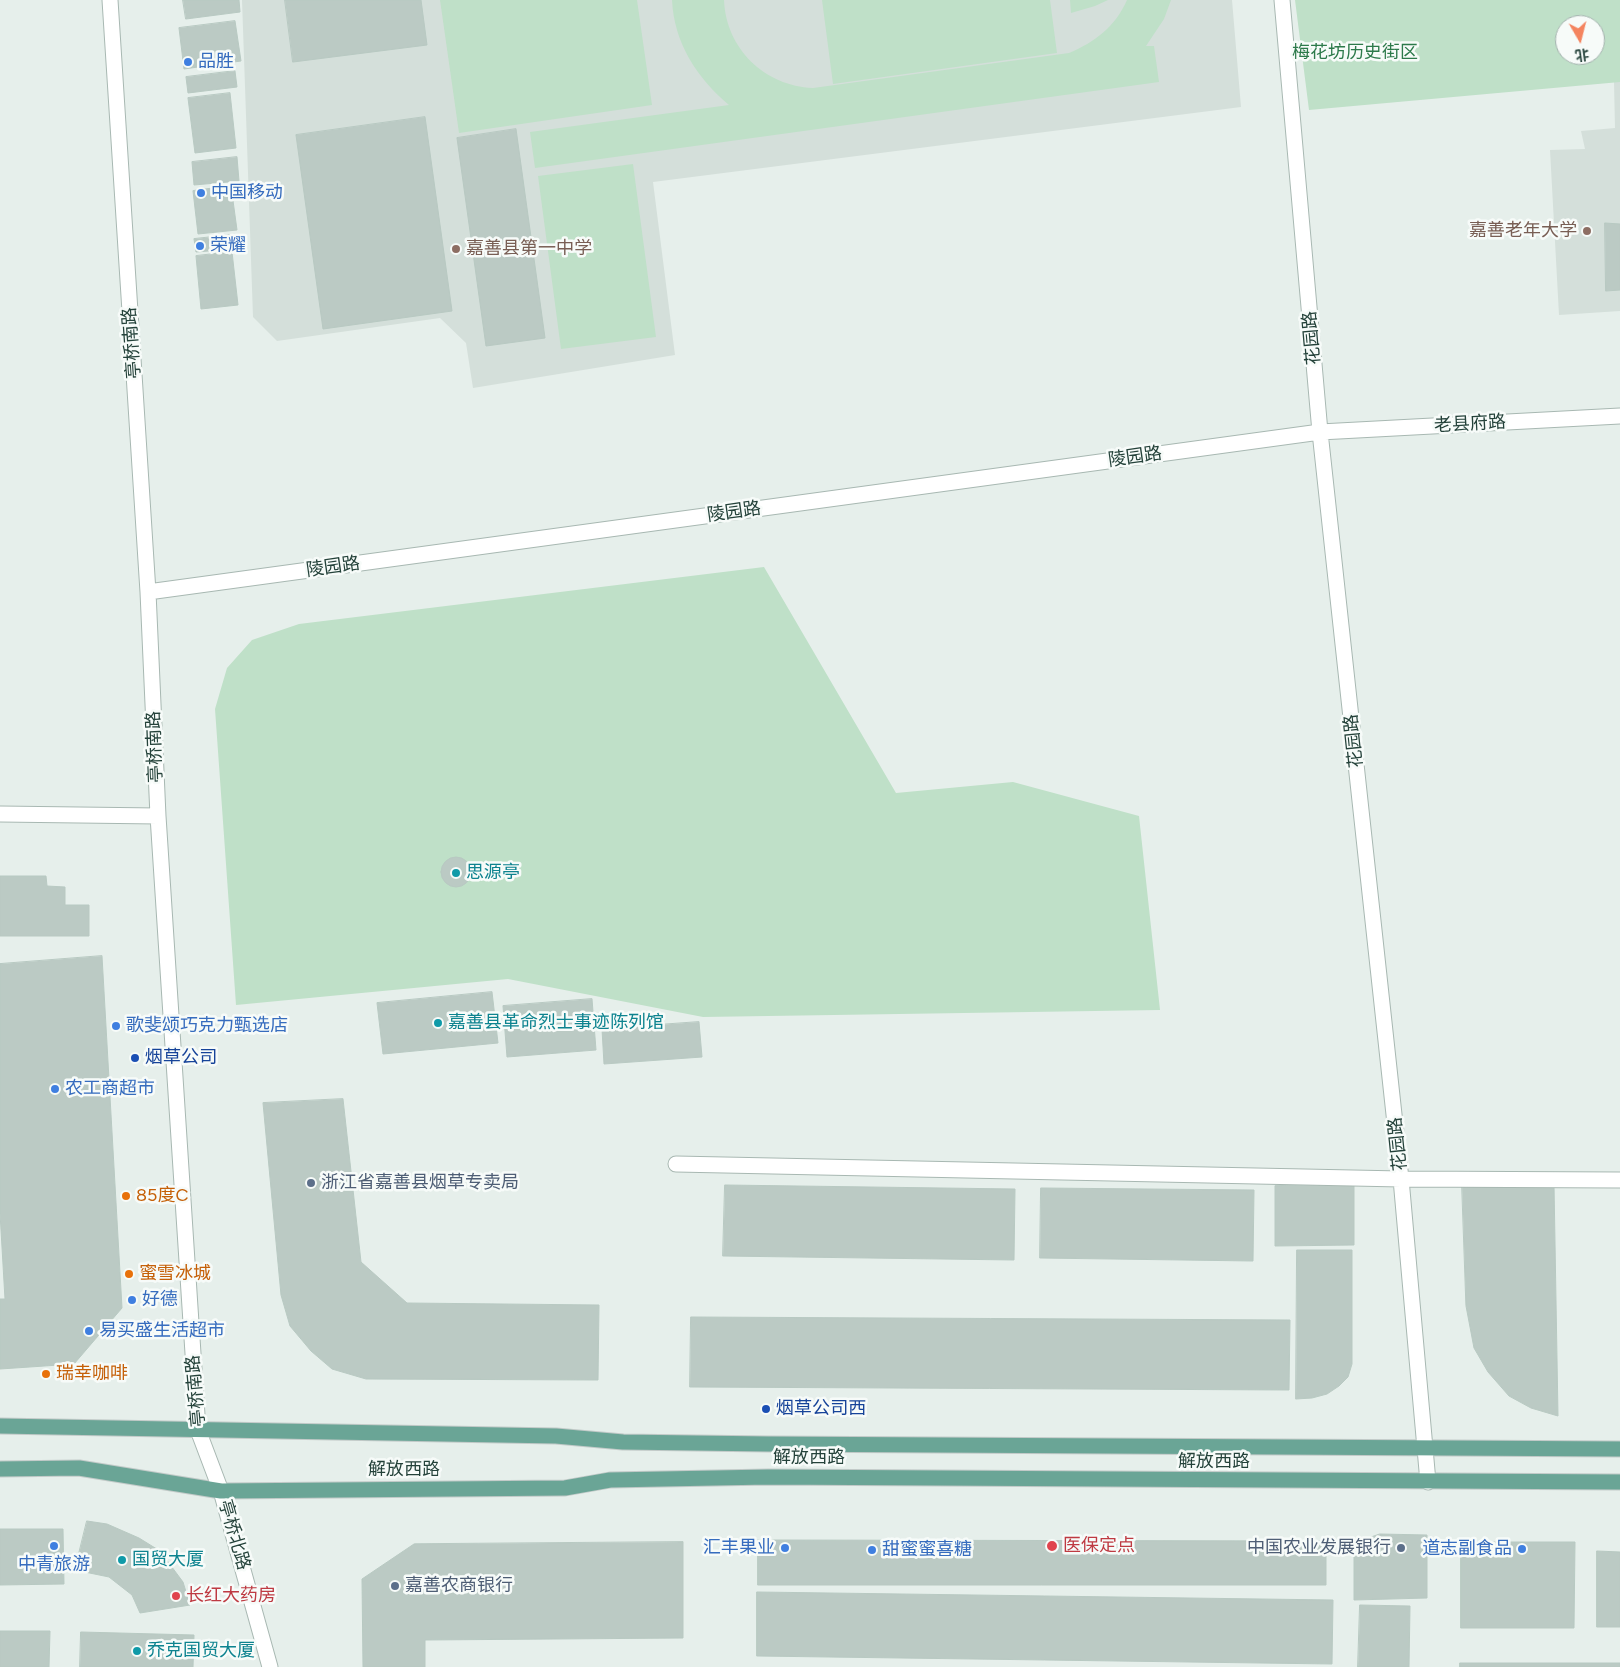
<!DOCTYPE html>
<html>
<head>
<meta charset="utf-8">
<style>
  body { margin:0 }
  #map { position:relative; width:1620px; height:1667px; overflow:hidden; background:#e6efeb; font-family:Figtree,"Noto Sans SC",sans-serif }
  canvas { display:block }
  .north { position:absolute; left:1555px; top:15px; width:50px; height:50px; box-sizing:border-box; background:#f7fbf9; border:1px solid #a3b1ad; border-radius:50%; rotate:172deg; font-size:14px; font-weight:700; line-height:20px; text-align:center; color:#24423a }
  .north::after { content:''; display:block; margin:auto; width:18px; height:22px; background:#f4845f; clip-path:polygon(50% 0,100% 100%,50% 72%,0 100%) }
</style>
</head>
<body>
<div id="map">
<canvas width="1620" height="1667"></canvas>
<div class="north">北</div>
</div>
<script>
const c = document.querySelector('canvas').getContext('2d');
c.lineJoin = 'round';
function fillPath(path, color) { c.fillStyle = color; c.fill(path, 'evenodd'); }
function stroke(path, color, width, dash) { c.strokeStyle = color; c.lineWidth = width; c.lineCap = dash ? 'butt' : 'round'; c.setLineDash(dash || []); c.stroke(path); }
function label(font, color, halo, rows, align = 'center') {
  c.font = font + ' Figtree,"Noto Sans SC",sans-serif'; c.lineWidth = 5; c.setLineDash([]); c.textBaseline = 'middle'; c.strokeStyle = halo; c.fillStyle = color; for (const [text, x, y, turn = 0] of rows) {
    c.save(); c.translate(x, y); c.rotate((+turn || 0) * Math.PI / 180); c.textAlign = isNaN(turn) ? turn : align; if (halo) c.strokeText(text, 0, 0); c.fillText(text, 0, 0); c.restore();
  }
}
const built = new Path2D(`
  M242 0H1232L1241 107 653 182 675 355 473 388 466 343 440 318 277 341 253 317Z
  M1614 82H1620V311L1559 315 1550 150 1585 149 1581 131 1615 128Z`);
const green = new Path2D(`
  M440 0H637L652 105 459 133Z
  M672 0H724C726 49 765 86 813 88L1069 53C1095 42 1115 27 1127 0H1171L1164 19 1146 46H1154L1159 82 535 168 530 132 729 105C697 78 674 43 672 0Z
  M822 0H1050L1057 53 833 84Z
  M1070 0H1108L1095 6 1071 13Z
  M1295 0H1620V82L1309 110ZM1565 25H1595V55H1565Z
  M633 164 656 337 561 349 538 176Z
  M764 567 896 793 1013 782 1139 816 1160 1010 703 1017 508 979 236 1005 215 709 227 668 252 640 299 624Z`);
const building = new Path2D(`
  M183 0H239L240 12 186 19Z
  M285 0H421L427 45 293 62Z
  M235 21 241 61 184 69 179 28Z
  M235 71 237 87 188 93 186 77Z
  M230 93 236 148 195 153 188 98Z
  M425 117 452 311 323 329 296 135Z
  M516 129 545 338 486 346 457 138Z
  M237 157 239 181 194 185 192 162Z
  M231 186 237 230 198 234 193 191Z
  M1605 223 1620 224V290L1606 291Z
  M231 235 233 249 196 252 194 239Z
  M232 252 238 305 201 309 196 256Z
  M441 872a15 15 0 1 1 30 0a15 15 0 1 1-30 0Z
  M0 876H46L47 886 65 887V905H89V936H0Z
  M102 956 122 1308 74 1364 0 1369V1299H5L0 1213V964Z
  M492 992 498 1043 383 1054 377 1003Z
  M592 999 596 1050 507 1057 503 1006Z
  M699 1022 702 1057 604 1064 602 1029Z
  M343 1099 361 1262 407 1303 599 1305 598 1380 366 1379 332 1369 311 1351 290 1326 281 1295 263 1103Z
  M1462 1184 1554 1185 1558 1416 1531 1408 1509 1396 1488 1372 1474 1348 1466 1306Z
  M725 1185 1015 1189 1014 1260 723 1256Z
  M1354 1185V1245L1275 1246V1186Z
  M1041 1188 1254 1190 1253 1261 1040 1258Z
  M1297 1250H1352V1364L1348 1377 1339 1386 1327 1394 1312 1398 1296 1399Z
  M691 1317 1290 1320 1289 1390 690 1387Z
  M87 1521 107 1524 139 1538 160 1551 183 1582 190 1605 140 1613 132 1595 109 1577 75 1570Z
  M0 1529H63L64 1584 0 1585Z
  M1380 1534 1427 1535V1598L1354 1600V1550L1363 1540Z
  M758 1540 1326 1541V1585H758Z
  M683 1542V1638L425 1640V1667H363L362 1579 414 1544Z
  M1461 1542H1575L1574 1628H1461Z
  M1597 1551 1620 1552V1627H1597Z
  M757 1592 1333 1600 1332 1664 757 1656Z
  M1360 1605 1410 1606 1409 1667H1358Z
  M0 1631H50L49 1667H0Z
  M81 1632 194 1635 193 1667H80Z
  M1460 1663H1620V1667H1460Z`);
const minor = new Path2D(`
  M110 0 148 592 158 816 198 1430 221 1491 270 1667
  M1282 0 1320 432 1401 1179 1428 1482
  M148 592 1320 432 1620 416
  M0 814 158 816
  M676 1164 1401 1179 1620 1180`);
const major = new Path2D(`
  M0 1426 556 1436 623 1442 768 1444 1620 1449
  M0 1469 79 1468 221 1491 565 1488 610 1480 768 1477 1620 1482`);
const markers = [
  [188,62,5,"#3f7fe0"],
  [201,193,5,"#3f7fe0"],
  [1587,231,5,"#8d6e63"],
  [200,246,5,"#3f7fe0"],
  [456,249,5,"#8d6e63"],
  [456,873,5,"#0f9aa8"],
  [438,1023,5,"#0f9aa8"],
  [116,1026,5,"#3f7fe0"],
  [135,1058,5,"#1a4fb4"],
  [55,1089,5,"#3f7fe0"],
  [311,1183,5,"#5c6f8a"],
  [126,1196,5,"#e8710a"],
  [129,1274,5,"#e8710a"],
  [132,1300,5,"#3f7fe0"],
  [89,1331,5,"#3f7fe0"],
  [46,1374,5,"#e8710a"],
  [766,1409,5,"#1a4fb4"],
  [54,1546,5,"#3f7fe0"],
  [1052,1546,6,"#e0444e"],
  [785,1548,5,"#3f7fe0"],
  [1401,1548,5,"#5c6f8a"],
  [1522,1549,5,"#3f7fe0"],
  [872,1550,5,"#3f7fe0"],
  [122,1560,5,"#0f9aa8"],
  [395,1586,5,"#5c6f8a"],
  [176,1596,5,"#e0444e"],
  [137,1651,5,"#0f9aa8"]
];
const parkNames = [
  ["梅花坊历史街区",1355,53]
];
const shopNames = [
  ["品胜",198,62],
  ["中国移动",211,193],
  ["荣耀",210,246],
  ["歌斐颂巧克力甄选店",126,1026],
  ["农工商超市",65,1089],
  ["好德",142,1300],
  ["易买盛生活超市",99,1331],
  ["汇丰果业",775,1548,"right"],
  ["道志副食品",1512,1549,"right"],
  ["甜蜜蜜喜糖",882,1550],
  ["中青旅游",54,1565,"center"]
];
const educationNames = [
  ["嘉善老年大学",1577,231],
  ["嘉善县第一中学",466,249,"left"]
];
const streetNames = [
  ["花园路",1312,338,-95],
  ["亭桥南路",132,343,-94],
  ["老县府路",1470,424,-3],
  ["陵园路",1135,457,-8],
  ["陵园路",734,512,-8],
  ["陵园路",333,567,-8],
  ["花园路",1354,741,-96],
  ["亭桥南路",155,747,-92],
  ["花园路",1398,1144,-96],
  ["亭桥南路",196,1391,-95],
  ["解放西路",809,1458],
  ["解放西路",1214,1462],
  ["解放西路",404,1470],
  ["亭桥北路",234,1535,74]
];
const cultureNames = [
  ["思源亭",466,873],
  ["嘉善县革命烈士事迹陈列馆",448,1023],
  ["国贸大厦",132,1560],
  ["乔克国贸大厦",147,1651]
];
const transitNames = [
  ["烟草公司",145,1058],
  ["烟草公司西",776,1409]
];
const serviceNames = [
  ["浙江省嘉善县烟草专卖局",321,1183],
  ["中国农业发展银行",1391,1548,"right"],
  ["嘉善农商银行",405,1586]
];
const foodNames = [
  ["85度C",136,1196],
  ["蜜雪冰城",139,1274],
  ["瑞幸咖啡",56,1374]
];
const healthNames = [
  ["医保定点",1063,1546],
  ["长红大药房",186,1596]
];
fillPath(built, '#d4dfda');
fillPath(green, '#bfe0c8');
fillPath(building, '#bbcac4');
stroke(building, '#b8c9c2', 1);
stroke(minor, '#a8b8b2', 17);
stroke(major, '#c2cac8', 17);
stroke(minor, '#fff', 15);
stroke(major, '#6aa596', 15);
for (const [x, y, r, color] of markers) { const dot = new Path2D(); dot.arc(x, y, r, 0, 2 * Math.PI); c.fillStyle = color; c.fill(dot); stroke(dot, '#f7fbf9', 2); }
label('18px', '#2d7a4b', '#f7fbf9', parkNames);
label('18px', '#366cbe', '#f7fbf9', shopNames, 'left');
label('18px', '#785e54', '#f7fbf9', educationNames, 'right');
label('18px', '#24423a', '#f7fbf9', streetNames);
label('18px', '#0d838f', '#f7fbf9', cultureNames, 'left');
label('18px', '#164399', '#f7fbf9', transitNames, 'left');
label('18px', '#4e5e75', '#f7fbf9', serviceNames, 'left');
label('18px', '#c56008', '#f7fbf9', foodNames, 'left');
label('18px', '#be3a42', '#f7fbf9', healthNames, 'left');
</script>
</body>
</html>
